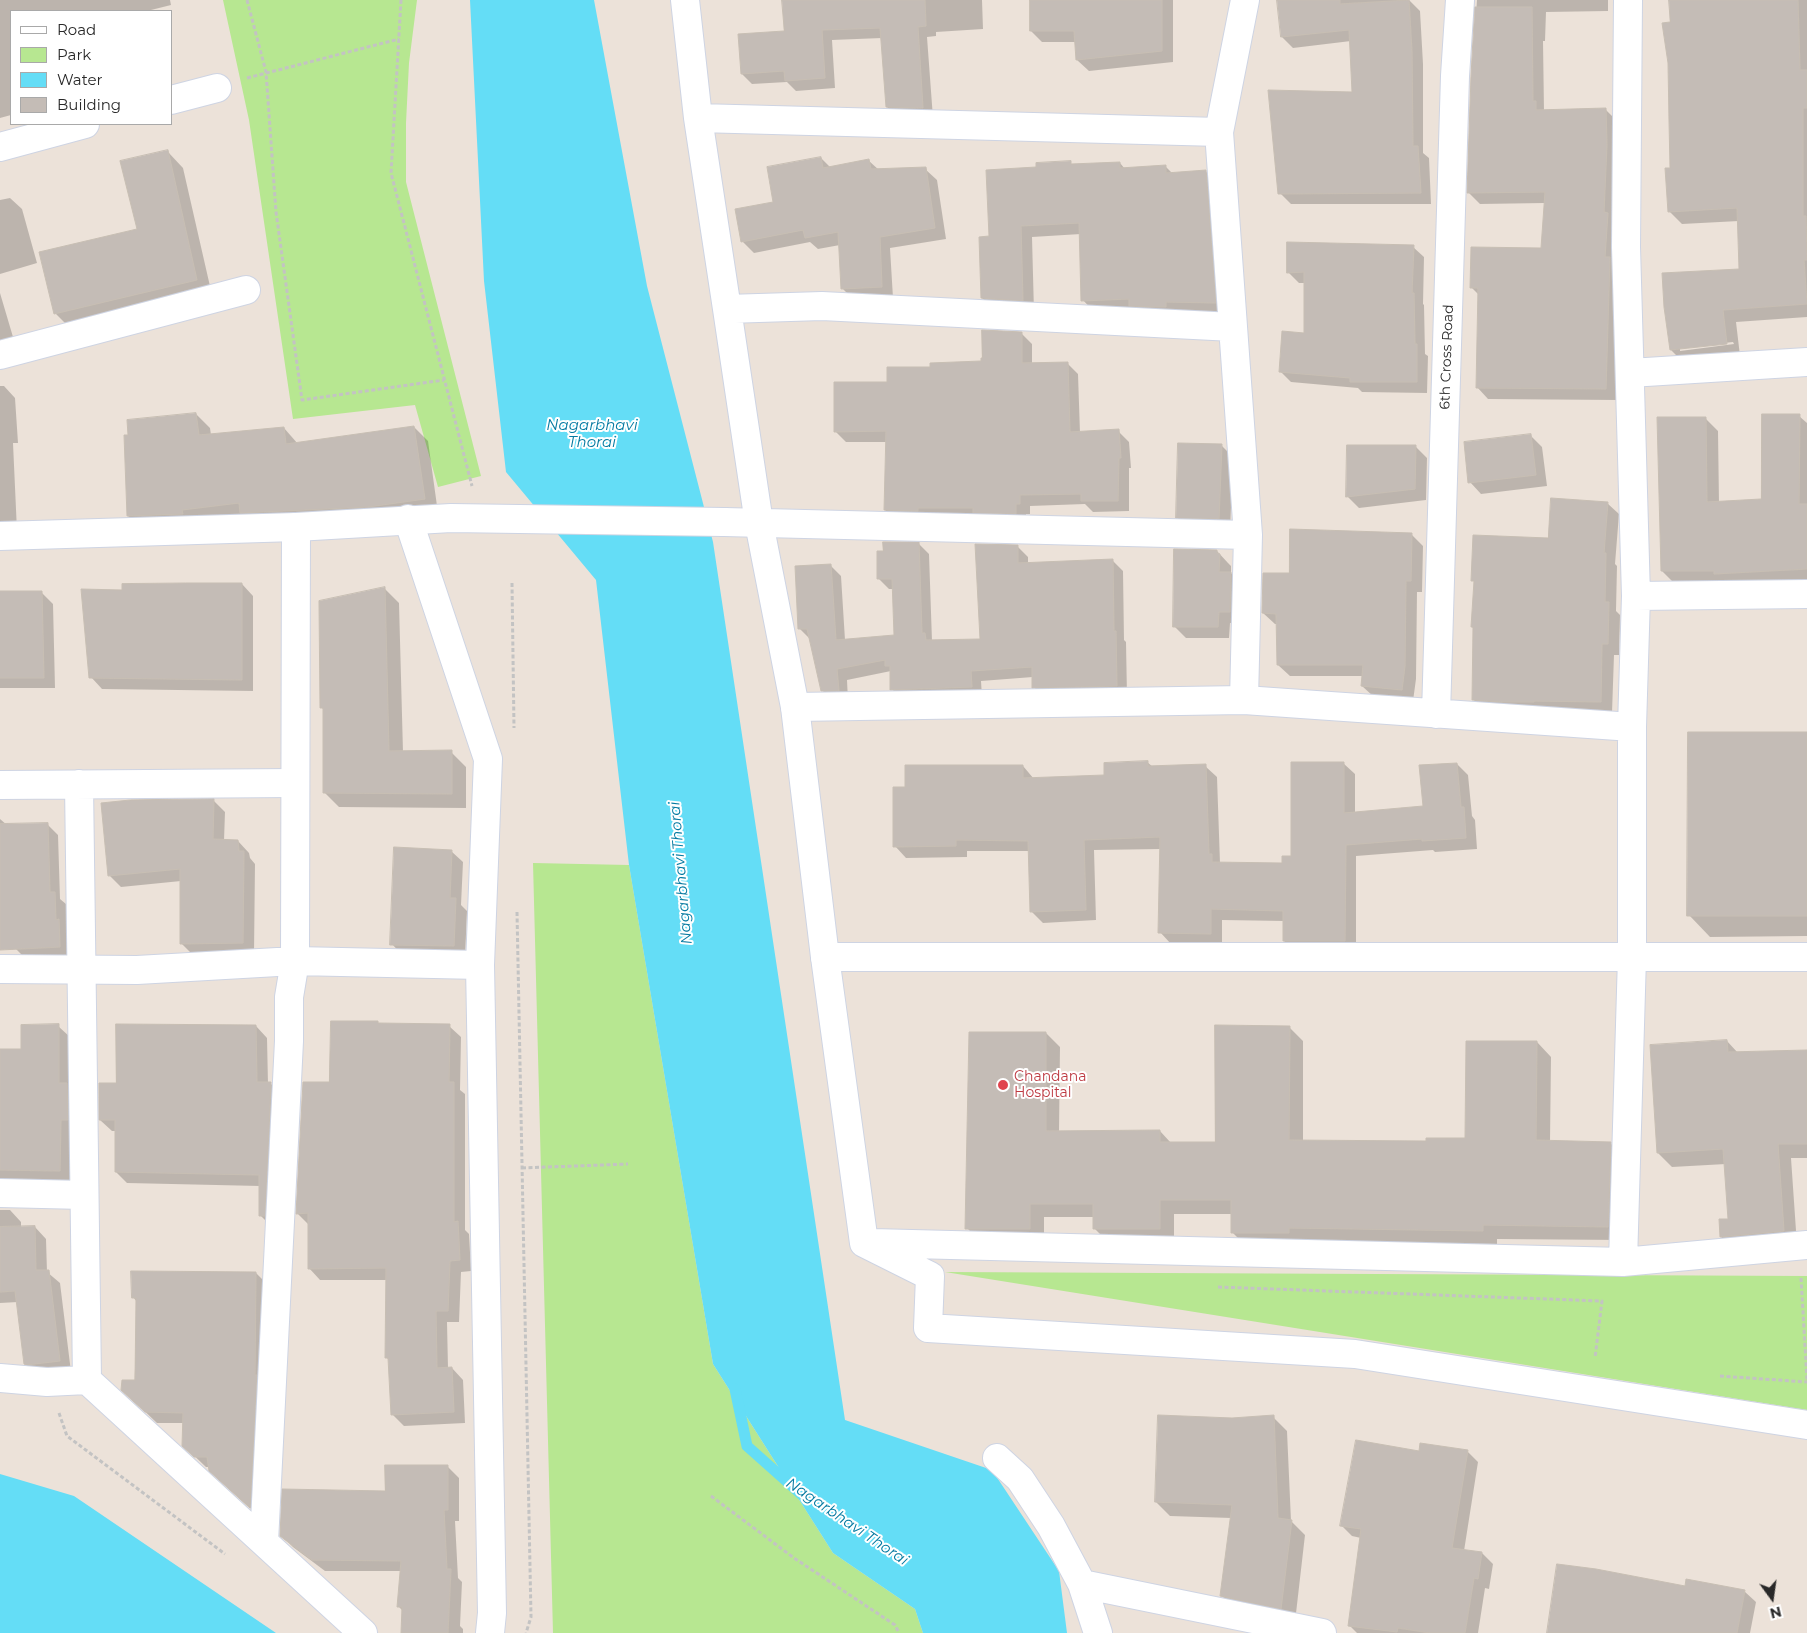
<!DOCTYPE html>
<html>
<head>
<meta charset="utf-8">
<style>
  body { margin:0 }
  #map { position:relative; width:1807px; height:1633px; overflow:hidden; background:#ece2d9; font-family:Montserrat,sans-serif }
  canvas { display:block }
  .legend { position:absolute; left:10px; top:10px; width:162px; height:115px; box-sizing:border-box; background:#fff; border:1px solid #a9a9a9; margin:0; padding:6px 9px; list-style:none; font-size:15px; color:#292929 }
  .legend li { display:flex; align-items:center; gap:10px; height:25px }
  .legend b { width:25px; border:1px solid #a9a9a9 }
  .north { position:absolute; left:1747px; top:1573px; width:50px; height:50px; -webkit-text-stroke:4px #fff; paint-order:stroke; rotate:166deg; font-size:14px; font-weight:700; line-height:20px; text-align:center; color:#292929 }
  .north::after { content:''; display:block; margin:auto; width:18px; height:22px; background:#292929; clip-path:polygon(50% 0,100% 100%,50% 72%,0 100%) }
</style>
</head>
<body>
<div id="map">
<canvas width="1807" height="1633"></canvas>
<ul class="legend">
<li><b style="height:6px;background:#fff"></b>Road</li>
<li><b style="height:14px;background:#b7e791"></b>Park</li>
<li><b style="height:14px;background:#64ddf6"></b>Water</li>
<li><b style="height:14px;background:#c4bcb6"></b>Building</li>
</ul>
<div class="north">N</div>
</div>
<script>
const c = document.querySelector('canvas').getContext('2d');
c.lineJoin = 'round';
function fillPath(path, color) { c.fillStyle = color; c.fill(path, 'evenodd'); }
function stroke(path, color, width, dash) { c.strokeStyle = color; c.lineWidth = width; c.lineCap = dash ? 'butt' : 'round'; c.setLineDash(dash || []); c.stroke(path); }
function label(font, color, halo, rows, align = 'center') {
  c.font = font + ' Montserrat,sans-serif'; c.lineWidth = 4; c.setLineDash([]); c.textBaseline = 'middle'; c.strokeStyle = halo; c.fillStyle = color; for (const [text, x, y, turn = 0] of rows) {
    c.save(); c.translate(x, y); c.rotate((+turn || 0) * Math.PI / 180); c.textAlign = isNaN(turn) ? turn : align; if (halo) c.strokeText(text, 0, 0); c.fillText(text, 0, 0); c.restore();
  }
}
const green = new Path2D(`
  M223 0H417L409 63 406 123V182L481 476 438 487 415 405 293 419 249 120Z
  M533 863 629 865 713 1364 833 1553 915 1609 923 1633H553Z
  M945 1272 1807 1276V1410Z`);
const water = new Path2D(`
  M470 0H594L647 286 713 542 845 1420 992 1470 1059 1571 1067 1633H923L915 1609 833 1553 713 1364 629 865 596 580 506 472 484 281Z
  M0 1474 74 1496 276 1633H0Z`);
const shadow = new Path2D(`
  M0 0H170L171 5 147 11H11V115L0 118Z
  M784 0H982L983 29 936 32V36L927 37 933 118 897 117 887 107 882 38 832 40 835 88 796 91 787 82 752 84 742 74 785 32Z
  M1031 0H1173V62L1089 71 1077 60 1076 42H1042L1031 31Z
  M1278 0H1409L1420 11 1423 64V153L1429 158 1431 204H1291L1280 193 1354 94 1351 41 1293 48 1282 37Z
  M1477 0H1608V11L1546 12 1545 41H1543L1544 111 1606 110 1617 121V400L1488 399 1477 387 1479 295 1471 287 1543 250 1545 203 1480 204 1468 192 1472 77Z
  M1670 0H1807V317L1736 322 1740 356 1684 363 1671 350 1665 307 1740 270 1739 221 1682 224 1669 211 1671 169ZM1733 342 1734 344 1680 351V348Z
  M168 152 183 168 212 295 71 329 55 313 138 230Z
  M821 158 831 168 869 161 879 170 925 169 937 180 946 239 890 248 893 298 854 300 842 288 840 245 818 249 810 242 754 253 742 241 774 203Z
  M1070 163 1072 165 1120 163 1125 169 1165 166 1173 174 1206 172 1217 183 1227 314 1094 312 1083 300 1081 234 1032 237 1034 312 993 309 982 298 990 238 1037 169Z
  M10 198 22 209 37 263 0 274V200Z
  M1413 247 1424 257 1423 304 1424 305 1425 354 1428 356 1427 393 1362 392 1358 388 1291 382 1280 371 1305 334V283H1299L1288 272Z
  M0 293 13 337 0 341Z
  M1021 333 1032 344V364L1067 363 1078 374 1080 433 1118 431 1129 442 1131 468H1129V511L1093 512 1085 504 1030 506V514H1026V524L896 521 885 510 887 442H846L835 431 888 383 931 368 982 363Z
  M0 386H4L15 398 18 443H13L17 531 0 538Z
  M196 414 210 428 211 435 284 428 298 444 414 427 428 441 438 513 142 530 128 516 129 436Z
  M1799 416 1807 423V582L1675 584 1662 571 1705 418 1718 431 1719 503 1762 500Z
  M1530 435 1542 447 1547 486 1481 494 1470 482Z
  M1222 446 1233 457 1230 530 1188 529 1177 517Z
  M1416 447 1427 458 1426 500 1359 508 1347 496Z
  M1607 503 1619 514 1615 564 1617 566 1616 611 1620 615 1619 655H1614L1612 713 1485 711 1474 700V629L1472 627 1475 583 1473 580 1549 539Z
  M1411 534 1423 546 1422 592H1417L1416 679 1413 701 1374 697 1362 686 1363 676H1290L1278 665V624H1275L1263 613 1290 575Z
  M919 544 929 554 932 641 981 640 1017 546 1028 557V564L1112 560 1123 571 1124 640 1126 642 1127 696 1044 698 1034 687 1033 677 981 681 982 697 902 700 892 689 891 671 847 680 848 701H832L822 690 810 639 800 629 831 566 841 576 845 640 895 637 894 589H889L879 579Z
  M1217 551 1228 563 1231 566V573L1242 585V623H1230L1229 638H1186L1174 626Z
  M242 584 253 596V691L102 689 91 677 123 591Z
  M384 588 399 603 403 752H451L466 767V808L339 807 324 792 325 711 321 707Z
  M0 592H41L53 604 55 688H0Z
  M1807 733V936L1710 937 1689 915Z
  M1147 762 1153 767 1205 766 1217 777 1220 863 1284 865 1292 857 1343 763 1355 774V813L1424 807 1457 764 1468 775 1472 816 1475 820 1477 849 1435 852 1433 850 1356 856V952H1295L1284 941V921L1222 920V944H1171L1160 932 1161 849 1094 850 1096 920 1043 923 1031 911 1029 851H967V857L906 858 895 846 907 788 1023 766 1034 779 1106 776Z
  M213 800 225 812 224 841H238L249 853 250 858 255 864 254 954 193 955 181 943V881L121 887 110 876Z
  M0 819 7 825 47 824 58 835 60 899 66 904 67 929 70 932 71 958 27 960 15 948 0 898Z
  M451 851 463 862 461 905 467 911 465 957 403 956 392 944Z
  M379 1025 449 1026 461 1037 460 1090 465 1094V1230L469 1234 471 1271 461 1272 459 1322H447L448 1368H452L463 1380 465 1423 404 1426 393 1415 389 1360 387 1358V1280H320L309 1268V1225L297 1213 330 1083Z
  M58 1026 70 1037 71 1182 0 1194V1050L22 1051Z
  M256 1026 267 1038 268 1084H271L282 1095 272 1227 260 1215V1186L127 1183 116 1172V1131H112L100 1120 117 1084Z
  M1289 1027 1303 1041V1141L1427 1142 1466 1139 1537 1042 1551 1057 1550 1142 1610 1143 1625 1157 1622 1240 1497 1239V1244L1302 1242 1246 1246 1232 1232V1214H1174V1243L1108 1242 1094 1228V1217H1044V1243L981 1242 967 1228 1046 1033 1060 1047 1059 1132 1160 1131 1171 1143H1216Z
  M1727 1041 1738 1053 1807 1052V1158H1791L1797 1245 1735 1251 1721 1237 1729 1220 1726 1164 1672 1167 1658 1153Z
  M0 1210H10L21 1222V1228L35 1227 46 1239 47 1272 60 1283 71 1372 37 1375 25 1364 18 1302 0 1303Z
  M256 1273 267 1284 261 1518 222 1482 210 1467H206L184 1446V1423H157L134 1401 137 1302 133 1297Z
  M1273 1417 1287 1431 1291 1521 1305 1535 1295 1622 1236 1610 1222 1596 1231 1518 1170 1516 1156 1502 1232 1419Z
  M1467 1451 1478 1462 1464 1551 1482 1553 1493 1564 1489 1589 1485 1588 1478 1633H1357L1349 1625 1361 1538 1352 1536 1341 1525 1420 1453Z
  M447 1466 459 1478V1521H455L458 1578 462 1582 460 1626 463 1629V1633H402L403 1611 399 1607 401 1571H325L293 1547 281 1535Z
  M1686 1587 1744 1591 1756 1602 1750 1633H1549Z`);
const stream = new Path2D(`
  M735 1389 747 1446 802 1495`);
const building = new Path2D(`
  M782 0H925L926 26 918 27 923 108 886 107 880 28 822 30 825 78 785 81 784 71 741 74 738 34 784 31Z
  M1030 0H1162V51L1076 60 1074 31H1030Z
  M1277 0H1340V4L1409 0 1412 52 1413 146H1418L1421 193 1278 194 1268 90 1352 92 1349 30 1281 37Z
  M1669 0H1798L1800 70H1807V108H1803V216H1806L1807 260H1804L1807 304 1723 310 1727 344 1670 350 1664 307 1662 273 1739 269 1737 208 1668 212 1665 168H1670L1669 121 1668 63 1662 23 1670 22Z
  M1475 7H1532L1533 101H1536V110L1606 108 1607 145 1604 212 1608 213 1605 257H1610L1606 389 1476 388 1478 288H1470L1471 247 1541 248 1545 192 1467 193 1471 77Z
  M168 150 197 280 54 314 39 252 137 229 120 161Z
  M821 157 823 168 869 159 871 169 926 167 935 228 880 237 882 287 841 289 838 232 805 238 803 230 741 242 735 209 773 202 767 167Z
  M1071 161V164L1120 162V168L1166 165V173L1206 170 1216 303 1166 302V307H1152L1129 306V299L1081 301 1079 223 1021 226 1023 301 981 298 979 237 989 236 986 170 1036 167V163Z
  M1287 242 1414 245 1412 293H1414L1415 344H1417V382H1350V378L1279 372 1282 331 1304 333V272L1287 273Z
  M982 330 1022 332V363L1068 362 1070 432 1119 429 1121 458H1119L1118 501H1081V494L1020 495V504H1016V514L973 513V508H918V511L884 510 886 431 834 432V382H887V367H930V363L981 361V358H982Z
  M196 413 199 435 284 427 286 444 414 426 425 499 368 507 240 513 239 503 182 510 183 514 127 516 124 435H128L127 420Z
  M1762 414H1800L1799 504H1807V569L1714 574V571H1661L1657 417H1706L1707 502 1761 499Z
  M1531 434 1536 475 1468 483 1464 442Z
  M1178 443 1222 444 1219 519 1176 518Z
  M1347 445H1416L1415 489 1346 497Z
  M1551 498 1608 502 1604 553H1606L1605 602H1609L1608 644H1602L1601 702 1534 701V702H1502L1472 700 1473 627H1471L1474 581H1471L1473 535 1548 538Z
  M1290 529 1412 533 1411 581H1406L1405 666 1402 690 1361 686 1363 665H1277L1276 614 1262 613 1263 573H1289Z
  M883 542H919L922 633H925L926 640 980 639 975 544 1018 545V563L1113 559 1114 631H1116L1117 686 1032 688V667L971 671 972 687 890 690V666H885V660L837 669 839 691H821L807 629H798L795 566 831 564 836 640 894 635 892 579H877V551H883Z
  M1174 549 1217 550V553L1220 554 1219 572H1231L1230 612H1219L1218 627H1173Z
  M186 583H242V680L89 678 81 589 122 590V584Z
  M385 587 389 751 452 750V794L323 793V708H320L319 601Z
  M0 591H42L44 678H0Z
  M1688 732H1807V916H1687Z
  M1148 761V766L1206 764 1209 854H1212V862L1282 863V856H1291V762H1344V813L1423 806 1419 765 1457 763 1461 807H1464L1466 838 1422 841V839L1346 845 1345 941H1283V911L1211 909V934L1158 933 1160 837 1084 840 1086 910 1030 912 1028 841 956 840V846L893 847V787H905V765H1023V778L1104 775V763Z
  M214 799 213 839 238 840 239 851H244L243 943 180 944V869L108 876 101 803 130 800Z
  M48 823 50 892H55L56 920 59 919 60 947 0 950V824Z
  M394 847 452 850 450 898H456L454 946 390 945Z
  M331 1021H378V1023L450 1024 449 1082H454V1222L458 1221 460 1260 450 1261 448 1311H436L437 1368 452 1367 454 1412 391 1415 388 1358H385L386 1268 308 1269V1213L296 1214 303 1082H329Z
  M59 1024V1083H67L68 1120H61L60 1171 0 1170V1049H21V1025Z
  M116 1024 256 1025 257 1082H271L265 1216H259V1175L115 1172V1120H99V1083H116Z
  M1215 1025 1290 1026 1289 1140 1426 1141V1138H1465L1466 1041H1537L1536 1140 1611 1142 1608 1227 1483 1225V1231L1289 1228V1233H1231V1200H1160V1229H1093V1204H1030V1229H965L969 1032H1046V1131L1160 1130V1142H1215Z
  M1727 1040 1728 1052 1807 1050V1144H1778L1784 1231 1720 1237 1719 1219H1728L1723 1149 1657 1153 1650 1045Z
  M35 1226 36 1270H49L60 1361 26 1365 24 1364 15 1291 0 1292V1227Z
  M131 1271 256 1272 255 1375H257L250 1508 209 1471 207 1457H194L182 1446 183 1413 145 1412 121 1390 122 1380H135L136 1298H132Z
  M1158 1415 1232 1418 1274 1415 1278 1518 1292 1520 1281 1609 1220 1596 1232 1505 1155 1502Z
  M1356 1440 1419 1451 1420 1443 1468 1450 1452 1548 1482 1552 1478 1579 1474 1578 1465 1633H1430L1398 1628 1397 1632 1348 1626 1361 1529 1340 1526Z
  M385 1465H448V1510H444L447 1569H451L448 1633H401L402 1607H397L401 1561 312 1560 280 1536 282 1489 385 1491Z
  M1557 1564 1596 1569 1685 1586 1686 1579 1745 1590 1737 1633H1547Z`);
const path = new Path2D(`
  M247 0 266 72 276 212 302 400 444 380
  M401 0 391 173 472 486
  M247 78 399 39
  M512 583 514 728
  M517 912 531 1617 526 1633
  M522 1168 628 1164
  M1801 1278 1807 1380
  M1218 1287 1602 1301 1595 1358
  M1720 1376 1807 1382
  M59 1413 67 1436 225 1554
  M711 1496 794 1558 895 1625 899 1633`);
const minor = new Path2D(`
  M685 0 698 118 1219 132
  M171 100 217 88
  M698 118 727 309 822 306 1233 327
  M0 147 85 124
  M727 309 759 523
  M0 355 246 290
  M1630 373 1807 362
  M408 519 488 759 480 965 492 1613 490 1633
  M724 522 1248 535
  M0 536 296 527
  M1636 596 1807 594
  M1244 700 1248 535 1219 132 1245 0
  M795 707 1244 700 1632 727
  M1436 714 1455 76 1460 0
  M79 784 87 1380
  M0 785 295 783
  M825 957 864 1243
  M0 1193 84 1195
  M864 1243 930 1276 928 1328 1355 1354 1807 1425
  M872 1243 1623 1262 1807 1245
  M1623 1262 1632 957V727L1636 596 1626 247 1628 0
  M0 1378 47 1382 87 1380 363 1633
  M997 1458 1020 1479 1051 1526 1082 1584 1098 1633
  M264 1542 289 1041V997L295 961 480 965
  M1082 1584 1322 1633`);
const tertiary = new Path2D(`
  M759 523 795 707 825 957H1807
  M0 969 137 970 295 961 296 527 451 518 724 522`);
const markers = [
  [1003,1085,6,"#e0444e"]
];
const streetNames = [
  ["6th Cross Road",1447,357,-88]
];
const healthNames = [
  ["Chandana",1014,1077],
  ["Hospital",1014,1093]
];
const waterNames = [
  ["Nagarbhavi",592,426],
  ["Thorai",592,443],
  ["Nagarbhavi Thorai",681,873,-95],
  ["Nagarbhavi Thorai",847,1522,34]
];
fillPath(green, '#b7e791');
fillPath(water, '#64ddf6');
fillPath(shadow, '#0003');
stroke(stream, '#64ddf6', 11);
fillPath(building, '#c4bcb6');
stroke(building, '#c7beb3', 1);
stroke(minor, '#ced4e3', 30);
stroke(tertiary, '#ced4e3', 30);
stroke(path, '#c3c3c3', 3, [4, 2.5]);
stroke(minor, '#fff', 28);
stroke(tertiary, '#fff', 28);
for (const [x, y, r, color] of markers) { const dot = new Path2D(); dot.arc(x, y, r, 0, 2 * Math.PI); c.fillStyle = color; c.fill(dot); stroke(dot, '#fff', 2); }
label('14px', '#292929', '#fff', streetNames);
label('14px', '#be3a42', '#fff', healthNames, 'left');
label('italic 15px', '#057aa1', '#fff', waterNames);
</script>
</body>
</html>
